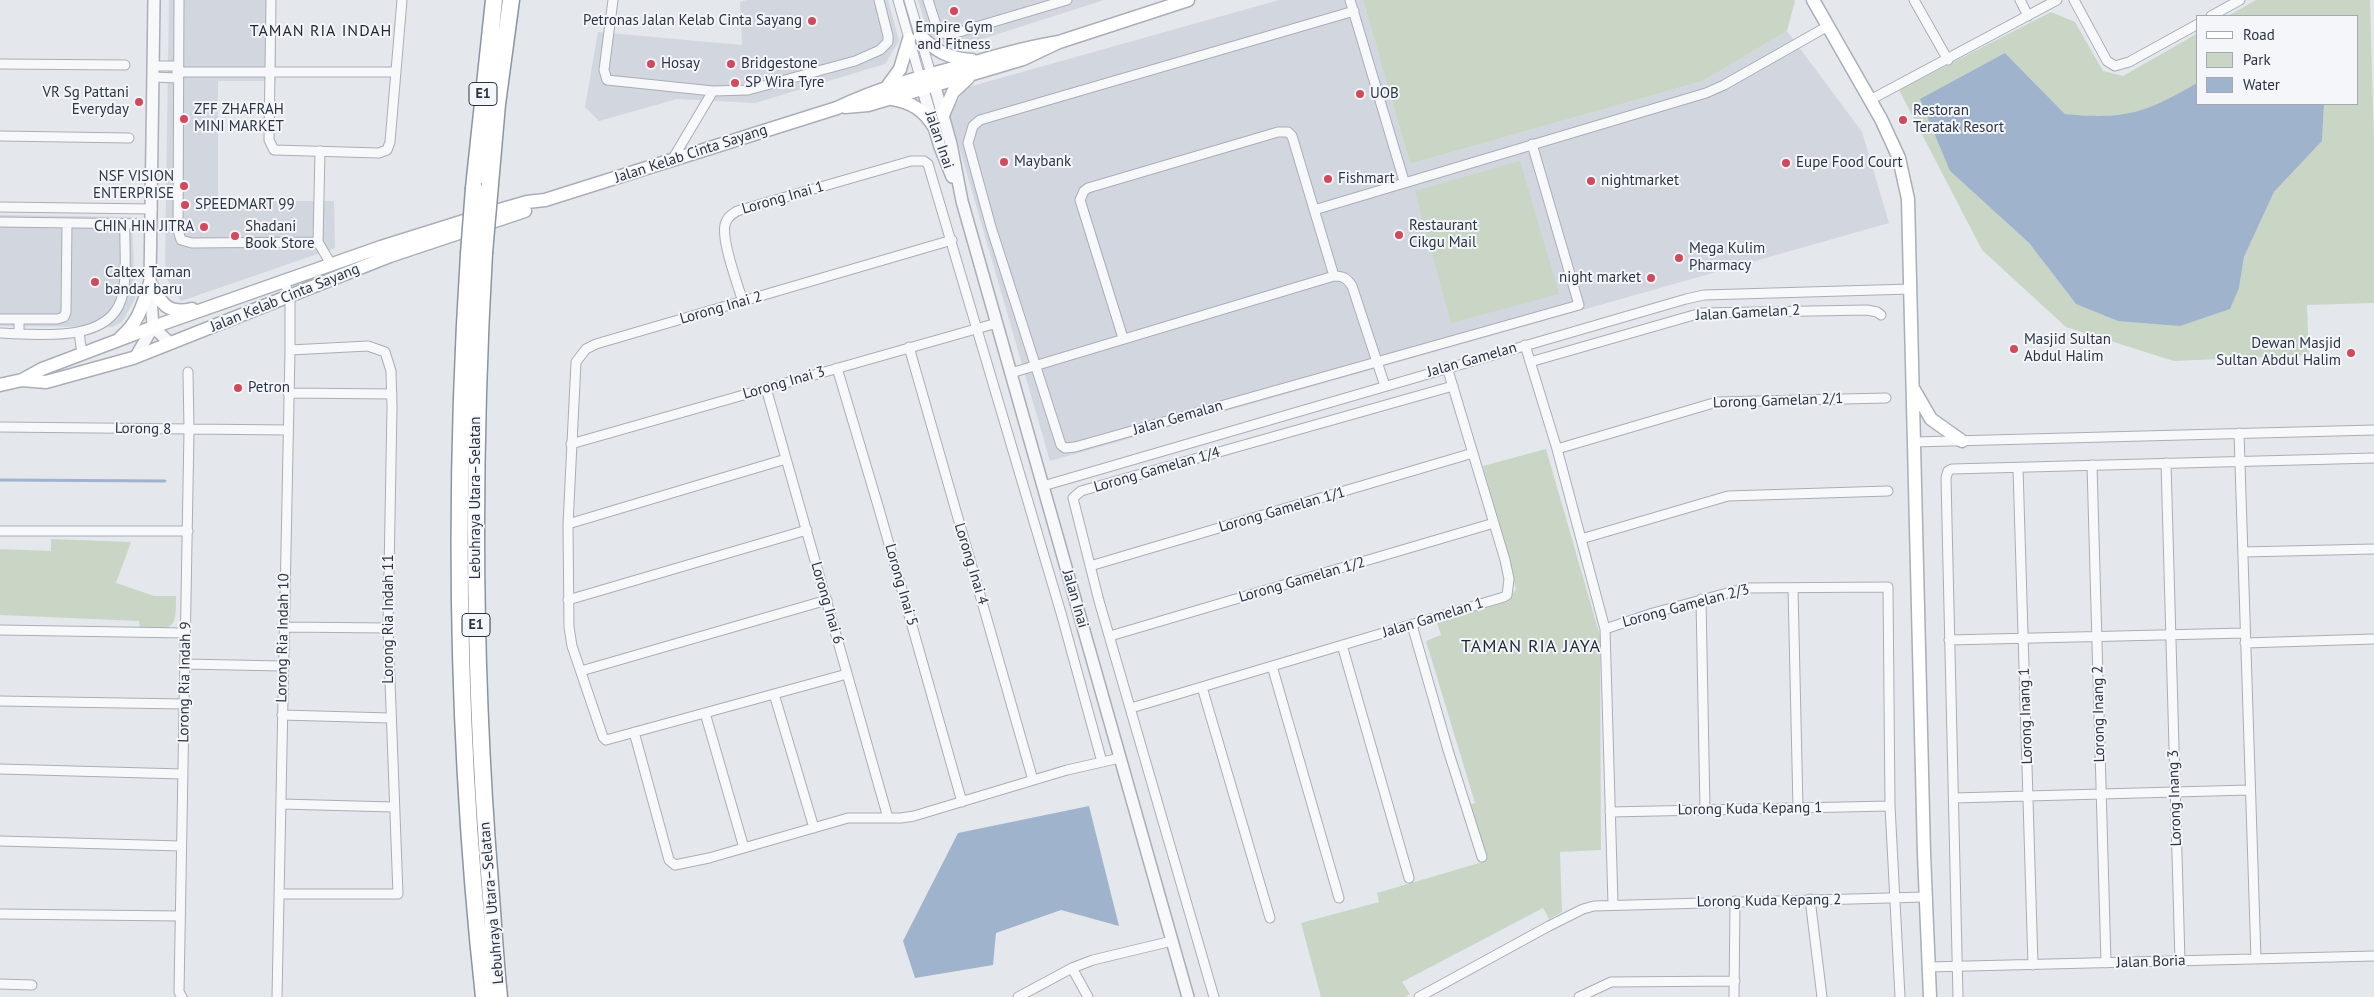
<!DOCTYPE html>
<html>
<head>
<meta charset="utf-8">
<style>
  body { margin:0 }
  #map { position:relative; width:2374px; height:997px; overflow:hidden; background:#e4e7ec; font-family:"PT Sans",sans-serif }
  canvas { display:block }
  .legend { position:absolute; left:2196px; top:15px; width:162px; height:90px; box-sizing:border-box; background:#f4f6f9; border:1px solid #a4a8b1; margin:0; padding:6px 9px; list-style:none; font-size:15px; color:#2b3445 }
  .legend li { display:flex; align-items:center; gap:10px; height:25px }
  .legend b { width:25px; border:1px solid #a4a8b1 }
</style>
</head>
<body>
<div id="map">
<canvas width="2374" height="997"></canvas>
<ul class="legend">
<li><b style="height:6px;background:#fff"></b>Road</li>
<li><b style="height:14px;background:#c9d6c5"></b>Park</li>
<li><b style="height:14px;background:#9fb4cc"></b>Water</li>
</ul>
</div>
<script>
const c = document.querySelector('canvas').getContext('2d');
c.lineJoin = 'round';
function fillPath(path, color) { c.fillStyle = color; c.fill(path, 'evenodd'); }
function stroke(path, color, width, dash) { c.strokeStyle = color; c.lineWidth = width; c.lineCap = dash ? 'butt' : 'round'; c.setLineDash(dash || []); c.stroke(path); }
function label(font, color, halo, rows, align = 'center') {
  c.font = font + ' "PT Sans",sans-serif'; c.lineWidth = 4; c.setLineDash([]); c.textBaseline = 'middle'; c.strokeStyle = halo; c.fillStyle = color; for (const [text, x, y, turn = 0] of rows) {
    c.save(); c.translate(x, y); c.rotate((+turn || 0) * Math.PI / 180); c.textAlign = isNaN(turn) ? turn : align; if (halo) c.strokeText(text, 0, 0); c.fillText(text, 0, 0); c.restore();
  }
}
const built = new Path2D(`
  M169 0H276V81H218V201H334L335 248 181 301 168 281 165 263Z
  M747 0H888L899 41 885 64 755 103 677 99 599 121 585 107 598 32 742 45 740 2Z
  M918 0H1104L954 48 928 33Z
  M1279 0H1363L1410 164 1703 81 1787 31 1862 132 1889 223 1050 461 950 115 965 88Z
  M0 215 132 217 135 299 122 322 113 327 0 326Z`);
const green = new Path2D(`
  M1363 0H1794L1795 1 1787 31 1703 81 1410 164Z
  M2256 0H2370L2374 146V303L2307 305 2309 355 2174 361 2066 327 1982 250 1899 90 2051 12 2075 22 2103 71 2123 76 2198 33V82C2147 114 2124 120 2065 114L2005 53 1950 171 2029 243 2076 304 2239 288 2244 257 2274 192 2322 141 2324 104H2358V16H2228Z
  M1520 161 1559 294 1451 323 1415 191Z
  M1546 449 1600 636 1601 850 1560 852 1562 912 1549 919 1543 908 1402 982 1410 994 1405 997H1321L1301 923 1379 902 1377 893 1486 861 1470 805 1475 803 1426 641 1441 635 1437 623 1507 602 1516 589 1483 466Z
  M51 539 131 542 116 583 154 596H176C176 632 174 628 140 628L139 621 0 615V549L51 551Z`);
const water = new Path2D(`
  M2005 53 2065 114C2124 120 2147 113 2198 82V104H2324L2322 141 2274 192 2244 257 2239 288 2230 309 2180 326 2118 321 2076 304 2029 243 1950 171 1920 99Z
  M1089 806 1119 926 1061 910 996 933 993 965 915 978 903 941 958 833Z`);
const stream = new Path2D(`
  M0 480 165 481`);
const minor = new Path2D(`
  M179 0 178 230 181 240 192 243 318 242
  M271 0 269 140 274 150 379 153 387 150 390 142 402 0
  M613 0 604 70 607 80 713 91 748 90 855 61 880 50 888 42V36L879 0
  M898 0 920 77
  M909 0 931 74
  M928 0 937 28 940 32 949 35 1067 0
  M1350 0 1404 181
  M1914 0 1948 60
  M2020 0 2028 16
  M2074 0 2107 61 2115 66 2129 62 2198 24
  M1354 11 980 120 973 126 968 143 991 227 1061 445 1065 448 1075 447 1579 305 1532 144
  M2211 16 2240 0
  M0 64 125 65
  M153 66H177
  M177 72H396
  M153 77 177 78
  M1870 100 2057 0
  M0 136 129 138
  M320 151 318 242 331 264
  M672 160 713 91
  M0 207 152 209
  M1314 210 1706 93 1724 85 1828 26
  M0 222 151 224
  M743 302C738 285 719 236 726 222 728 216 733 214 737 211L911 161H924L928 164 1061 613 1102 762
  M0 319H19V334
  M19 319H57L64 317 66 312 67 223
  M79 332 82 354
  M0 333C35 334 107 344 121 300 128 280 124 246 125 224
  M1123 338 1080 200 1084 191 1088 188 1278 132H1288L1292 136 1334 276
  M1525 345 1557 449 1605 629 1613 904
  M909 347 1033 780
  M1530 362 1701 313 1867 310 1877 312 1881 315
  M837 368 879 509 962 802
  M1011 373 1334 276C1343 276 1347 278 1352 286L1385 386
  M766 388 888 818
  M288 393 392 394
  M0 427 287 430
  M2239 433 2256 959
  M1913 442 2374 430
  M571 444 997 323
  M1557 449 1717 402 1886 398
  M2166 463 2180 961
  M2092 465 2106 963
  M2018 468 2033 965
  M1043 486 1686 299 1704 295 1911 289
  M568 524 786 459
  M0 531H188
  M1581 539 1728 496 1888 491
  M2243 552 2374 549
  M1090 566 1473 453
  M1793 588 1798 808
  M1701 599 1705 810
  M568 600 807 530
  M1412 625 1448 750 1482 857
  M283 627 388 628
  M1605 629 1653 613 1746 588 1888 587 1890 806 1900 997
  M0 630 185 633
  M1110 636 1494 523
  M1949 640 2245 633
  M2245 643 2374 639
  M1342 645 1409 878
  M185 664 282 666
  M1272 666 1339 898
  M581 671 827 600
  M847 674 606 740 603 737 572 646 569 627 568 524 576 362 586 349 596 344 952 240
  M1202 687 1270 918
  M774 694 814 828
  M0 701 184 704
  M1131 708 1504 597 1507 595 1509 579 1505 560 1447 367
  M705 713 744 848
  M282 715 390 718
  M634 732 669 860 675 865 709 858 848 818H901L914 816 1067 770 1120 758
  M0 769 183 774
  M1954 798 2249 790
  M281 804 393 807
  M1610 812 1890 806
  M0 841 181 846
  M280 894H398L388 628 392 407 391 371 385 352 368 346 290 350
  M1810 899 1822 997
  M0 914 180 916
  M1928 967 2374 956
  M1072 968 1088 997
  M0 984 32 985
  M182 997 179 992 189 430 188 372
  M277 997 290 350V297L284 281
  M1018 997 1072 968 1093 960 1172 941
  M1214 997 1099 601 1073 498 1081 491 1453 386
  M1419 997 1549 926 1583 909 1594 906 1925 897
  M1579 997 1611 982 1735 981
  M1734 997 1735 901
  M1958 997 1946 478 1948 471 1952 469 2374 458`);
const tertiary = new Path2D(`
  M932 76 951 144 962 201 1188 997
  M920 80 940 147 952 177
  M153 327 169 342
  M136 356 153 327 150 283 154 0`);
const secondary = new Path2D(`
  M1813 0 1881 119 1899 158 1908 199 1924 854 1930 997
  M920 35C935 51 950 59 972 60
  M887 87 900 69 909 39
  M892 99C911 102 924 110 934 127
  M845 107 868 105 1023 59 1059 42 1188 0
  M943 115 953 92 968 78
  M150 283C161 303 167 315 192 309
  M121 337C139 322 143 304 150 283
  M22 380 46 382 133 358 390 256 525 211
  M0 385 22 380 42 369 153 327 381 247 496 211 527 202 545 200 837 108C877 89 919 77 961 66 994 57 1025 47 1059 42
  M1913 388 1931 419 1962 441`);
const motorway = new Path2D(`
  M490 184 497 104 511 0
  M474 188 494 0
  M484 253C472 464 473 673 490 884 493 922 495 959 499 997
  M469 254C453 502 457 750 484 997`);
const motorwayBridge = new Path2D(`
  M484 253 490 184
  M469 254 474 188`);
const markers = [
  [954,11,5,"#d1495b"],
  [812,21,5,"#d1495b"],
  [651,64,5,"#d1495b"],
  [731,64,5,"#d1495b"],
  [735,83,5,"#d1495b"],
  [1360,94,5,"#d1495b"],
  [139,102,5,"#d1495b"],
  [184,119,5,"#d1495b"],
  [1903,120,5,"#d1495b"],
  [1004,162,5,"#d1495b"],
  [1786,163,5,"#d1495b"],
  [1328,179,5,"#d1495b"],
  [1591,181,5,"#d1495b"],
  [184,186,5,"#d1495b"],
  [185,205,5,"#d1495b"],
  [204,227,5,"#d1495b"],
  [1399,235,5,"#d1495b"],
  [235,236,5,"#d1495b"],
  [1679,258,5,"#d1495b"],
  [1651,278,5,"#d1495b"],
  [95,282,5,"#d1495b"],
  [2014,349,5,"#d1495b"],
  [2351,353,5,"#d1495b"],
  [238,388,5,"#d1495b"]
];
const shields = [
  [483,94,28],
  [476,625,28]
];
const shieldNames = [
  ["E1",483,94],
  ["E1",476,625]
];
const poiNames = [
  ["Petronas Jalan Kelab Cinta Sayang",802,21,"right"],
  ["Empire Gym",954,28,"center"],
  ["and Fitness",954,45,"center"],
  ["Hosay",661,64],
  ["Bridgestone",741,64],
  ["SP Wira Tyre",745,83],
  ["VR Sg Pattani",129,93,"right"],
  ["Everyday",129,110,"right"],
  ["UOB",1370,94],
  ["ZFF ZHAFRAH",194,110],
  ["MINI MARKET",194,127],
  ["Restoran",1913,111],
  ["Teratak Resort",1913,128],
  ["Maybank",1014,162],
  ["Eupe Food Court",1796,163],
  ["NSF VISION",174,177,"right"],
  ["ENTERPRISE",174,194,"right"],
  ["Fishmart",1338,179],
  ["nightmarket",1601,181],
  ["SPEEDMART 99",195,205],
  ["Restaurant",1409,226],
  ["Cikgu Mail",1409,243],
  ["CHIN HIN JITRA",194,227,"right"],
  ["Shadani",245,227],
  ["Book Store",245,244],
  ["Mega Kulim",1689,249],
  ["Pharmacy",1689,266],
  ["Caltex Taman",105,273],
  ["bandar baru",105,290],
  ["night market",1641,278,"right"],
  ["Masjid Sultan",2024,340],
  ["Abdul Halim",2024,357],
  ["Dewan Masjid",2341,344,"right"],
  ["Sultan Abdul Halim",2341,361,"right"],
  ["Petron",248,388]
];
const streetNames = [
  ["Jalan Inai",939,140,71],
  ["Jalan Kelab Cinta Sayang",691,154,-18],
  ["Lorong Inai 1",783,198,-16],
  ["Jalan Kelab Cinta Sayang",285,298,-22],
  ["Lorong Inai 2",721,308,-16],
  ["Jalan Gamelan 2",1748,313,-3],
  ["Jalan Gamelan",1472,360,-16],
  ["Lorong Inai 3",784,383,-16],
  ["Lorong Gamelan 2/1",1778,401,-2],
  ["Jalan Gemalan",1178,418,-16],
  ["Lorong 8",143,429,1],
  ["Lorong Gamelan 1/4",1157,470,-16],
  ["Lebuhraya Utara–Selatan",476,498,-90],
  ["Lorong Gamelan 1/1",1282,510,-16],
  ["Lorong Inai 4",971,564,73],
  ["Lorong Gamelan 1/2",1302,580,-16],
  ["Lorong Inai 5",901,585,74],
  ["Jalan Inai",1075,599,74],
  ["Lorong Inai 6",827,603,74],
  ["Lorong Gamelan 2/3",1686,606,-15],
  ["Jalan Gamelan 1",1433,618,-17],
  ["Lorong Ria Indah 11",389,619,-90],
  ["Lorong Ria Indah 10",283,638,-89],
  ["Lorong Ria Indah 9",185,682,-89],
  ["Lorong Inang 2",2099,714,-91],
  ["Lorong Inang 1",2026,716,-92],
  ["Lorong Inang 3",2175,798,-92],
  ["Lorong Kuda Kepang 1",1750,809,-1],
  ["Lorong Kuda Kepang 2",1769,901,-1],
  ["Lebuhraya Utara–Selatan",492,903,-95],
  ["Jalan Boria",2151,962,-2]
];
const neighbourhoodNames = [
  ["TAMAN RIA INDAH",321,31]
];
const quarterNames = [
  ["TAMAN RIA JAYA",1531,647]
];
fillPath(built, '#d2d6de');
fillPath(green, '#c9d6c5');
fillPath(water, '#9fb4cc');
stroke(stream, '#9fb4cc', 3);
stroke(minor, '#a9aeb7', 11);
stroke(tertiary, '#a9aeb7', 14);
stroke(secondary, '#a9aeb7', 15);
stroke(motorway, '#8b94a3', 19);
stroke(minor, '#f7f8fa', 9);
stroke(tertiary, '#f7f8fa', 11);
stroke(secondary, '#fff', 12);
stroke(motorway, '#fff', 16);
stroke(motorwayBridge, '#8b94a3', 19, []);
stroke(motorwayBridge, '#fff', 16);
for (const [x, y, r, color] of markers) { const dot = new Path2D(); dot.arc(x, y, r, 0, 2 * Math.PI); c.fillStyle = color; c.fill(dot); stroke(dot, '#f4f6f9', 2); }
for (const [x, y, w] of shields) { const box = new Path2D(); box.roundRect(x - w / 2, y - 11.5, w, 23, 4); c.fillStyle = '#f4f6f9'; c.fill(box); stroke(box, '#2b3445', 1); }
label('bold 14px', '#2b3445', null, shieldNames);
label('15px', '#2b3445', '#f4f6f9', poiNames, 'left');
label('15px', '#2b3445', '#f4f6f9', streetNames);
c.letterSpacing = '1px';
label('16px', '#1d2536', '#f4f6f9', neighbourhoodNames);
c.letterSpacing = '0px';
c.letterSpacing = '1px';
label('18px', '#1d2536', '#f4f6f9', quarterNames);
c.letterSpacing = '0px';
</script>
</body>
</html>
